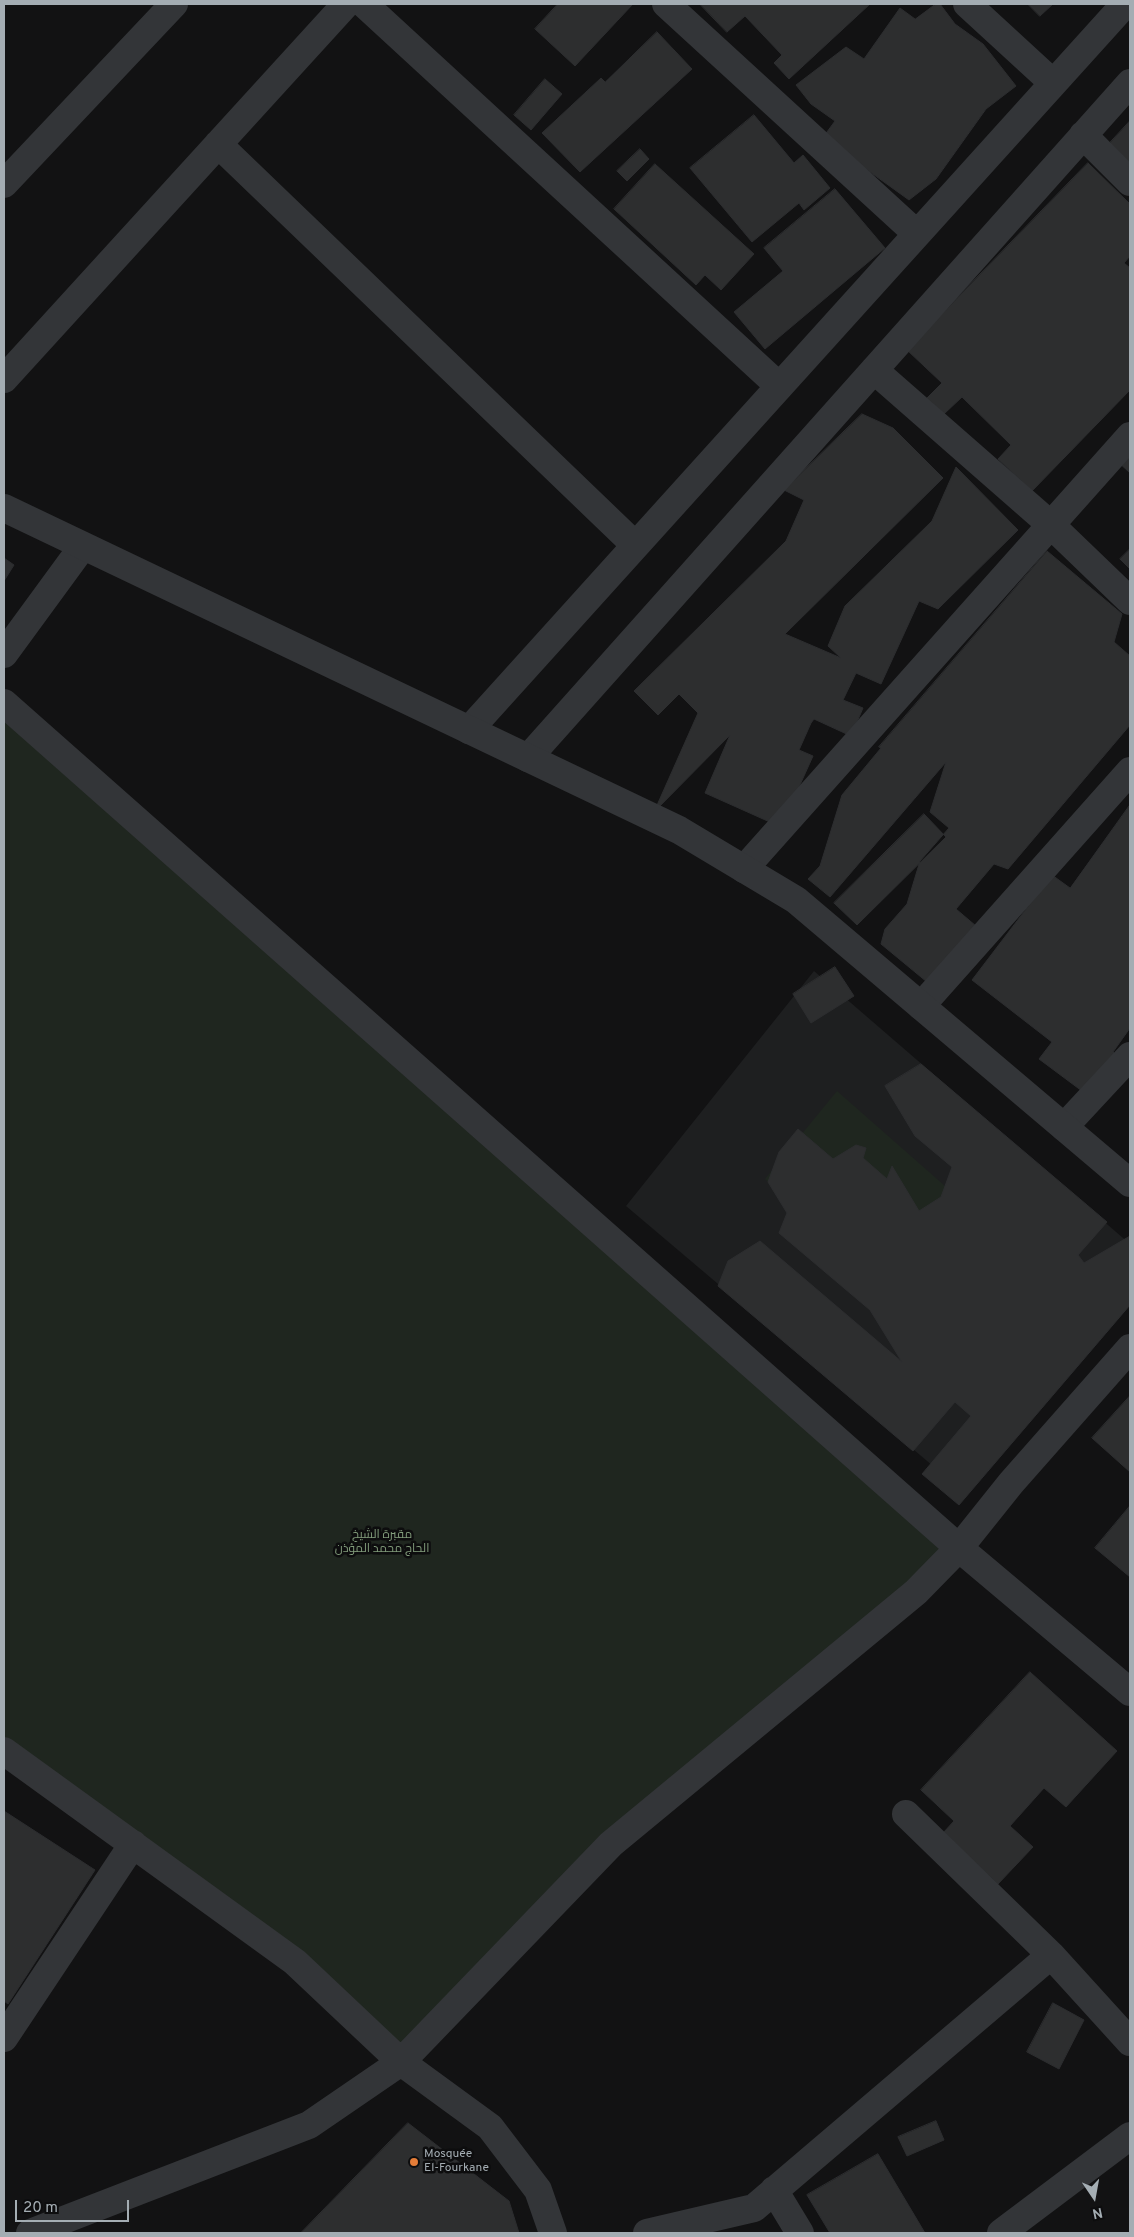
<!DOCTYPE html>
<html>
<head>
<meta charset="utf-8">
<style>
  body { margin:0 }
  #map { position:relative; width:1134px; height:2237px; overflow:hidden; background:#121213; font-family:Overpass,sans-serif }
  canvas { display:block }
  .frame { position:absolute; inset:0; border:5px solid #a4adb3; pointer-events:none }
  .north { position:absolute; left:1069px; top:2172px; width:50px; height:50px; -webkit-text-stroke:4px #0d0d0e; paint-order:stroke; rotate:168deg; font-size:14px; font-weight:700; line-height:20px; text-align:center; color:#a4adb3 }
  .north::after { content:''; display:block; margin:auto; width:18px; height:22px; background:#a4adb3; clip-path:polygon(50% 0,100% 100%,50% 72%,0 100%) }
  .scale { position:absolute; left:15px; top:2200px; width:114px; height:22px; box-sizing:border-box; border:2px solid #a4adb3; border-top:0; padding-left:6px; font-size:15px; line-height:18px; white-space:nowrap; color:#a4adb3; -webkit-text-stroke:4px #0d0d0e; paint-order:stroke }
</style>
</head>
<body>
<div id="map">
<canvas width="1134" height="2237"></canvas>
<div class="frame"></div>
<div class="north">N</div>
<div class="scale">20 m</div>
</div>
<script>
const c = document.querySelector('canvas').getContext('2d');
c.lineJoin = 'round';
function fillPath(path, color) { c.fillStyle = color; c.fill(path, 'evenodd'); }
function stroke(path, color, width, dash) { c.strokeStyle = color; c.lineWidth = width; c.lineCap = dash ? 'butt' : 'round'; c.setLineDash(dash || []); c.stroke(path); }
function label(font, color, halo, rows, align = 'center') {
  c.font = font + ' Overpass,Cairo,sans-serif'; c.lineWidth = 5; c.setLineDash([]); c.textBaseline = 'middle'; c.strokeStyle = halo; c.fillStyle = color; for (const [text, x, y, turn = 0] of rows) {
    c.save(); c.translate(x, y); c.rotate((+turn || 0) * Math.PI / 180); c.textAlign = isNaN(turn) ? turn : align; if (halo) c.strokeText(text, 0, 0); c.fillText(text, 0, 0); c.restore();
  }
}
const built = new Path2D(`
  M814 971 1130 1244V1304L966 1494 626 1206Z`);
const green = new Path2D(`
  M4 703 959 1548 764 1717 401 2062 4 1751Z
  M837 1091 987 1223 912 1309 765 1179Z`);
const building = new Path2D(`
  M558 4H633L575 66 535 29Z
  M700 4H870L789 79 774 63 782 55 745 16 727 32Z
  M936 4H940L955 24 983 44 1016 86 986 109 936 179 909 200 852 159 824 136 835 121 811 104 796 85 846 47 864 59 900 8 915 19Z
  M1028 4H1053L1040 16Z
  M657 32 692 69 580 172 542 133 601 78 605 82Z
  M545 79 562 94 531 130 514 115Z
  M754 115 794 163 803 155 830 188 804 210 799 203 752 242 690 168Z
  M1130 121V166L1108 145Z
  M640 149 649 159 627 181 617 171Z
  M1088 163 1130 204V256L1124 263 1130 268V390L1032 491 998 459 1011 445 962 397 944 414 927 398 942 383 907 350Z
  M655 164 754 254 721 290 705 275 696 285 614 209Z
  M835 189 885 248 765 349 734 312 783 271 764 248Z
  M862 414 893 428 943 478 785 634 841 658 828 646 845 606 932 521 956 467 1018 530 938 609 919 601 881 684 856 673 843 700 863 708 851 736 814 719 811 723 799 750 813 756 781 827 705 793 730 735 654 812 698 713 679 694 658 715 634 691 786 541 804 500 784 490Z
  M1130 446V473L1116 460Z
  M1130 549V569L1120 559Z
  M1047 551 1122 614 1114 642 1130 656V725L1008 869 994 864 956 909 976 926 927 982 881 944 885 929 907 904 920 861 949 828 930 812 946 762 830 897 808 879 820 866 842 795 881 748 879 747Z
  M4 558 14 565 4 581Z
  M1130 805V1028L1113 1052 1116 1055 1086 1094 1039 1059 1052 1042 972 980 1052 875 1070 888Z
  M924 814 946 837 857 925 834 903Z
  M835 967 854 996 811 1023 793 994Z
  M921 1064 1107 1222 1078 1255 1084 1263 1130 1236V1305L959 1505 922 1474 971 1416 955 1402 913 1451 718 1286 728 1261 760 1241 902 1362 870 1310 779 1233 787 1213 768 1182 779 1152 798 1129 833 1159 856 1145 866 1148 863 1158 887 1179 892 1166 919 1211 941 1197 952 1167 915 1136 885 1086Z
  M1130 1396V1472L1092 1438Z
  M1130 1506V1577L1095 1548Z
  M1030 1672 1117 1751 1066 1807 1044 1788 1010 1826 1033 1847 998 1884 943 1833 954 1821 921 1790Z
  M4 1811 95 1870 8 2004 4 2001Z
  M1053 2003 1084 2020 1059 2069 1027 2052Z
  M936 2121 944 2140 907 2156 898 2137Z
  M408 2123 509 2201 519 2233H301Z
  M878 2154 925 2233H830L807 2195Z`);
const minor = new Path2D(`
  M364 4 779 386
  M666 4 917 234
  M967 4 1053 83
  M1083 135 1130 182
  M218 144 635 545
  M4 184 174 4
  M874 370 1051 525 1130 601
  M4 379 346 4
  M4 654 83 546
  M4 703 959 1548 1130 1692
  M469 730 1125 4
  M528 758 1130 83
  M744 869 1130 436
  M921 1006 1130 771
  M1064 1127 1130 1056
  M4 1751 295 1962 401 2062 490 2127 538 2190 553 2233
  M906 1814 1051 1955 1130 2042
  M4 2038 133 1844
  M774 2190 800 2233
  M30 2233 309 2125 401 2062 611 1844 916 1592 959 1548 1011 1483 1130 1348
  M647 2233 754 2208 1051 1955
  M1001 2233 1130 2136`);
const tertiary = new Path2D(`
  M4 508 679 830 796 900 1130 1183`);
const markers = [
  [414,2162,5,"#e57d38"]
];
const parkNames = [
  ["مقبرة الشيخ",382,1536],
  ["الحاج محمد المؤذن",382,1550]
];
const poiNames = [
  ["Mosquée",424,2155],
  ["El-Fourkane",424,2169]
];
fillPath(built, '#1e1f20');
fillPath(green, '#1f261f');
fillPath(building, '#2d2e2f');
stroke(building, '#2c2d2f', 1);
stroke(minor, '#333538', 28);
stroke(tertiary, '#333538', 28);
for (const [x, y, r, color] of markers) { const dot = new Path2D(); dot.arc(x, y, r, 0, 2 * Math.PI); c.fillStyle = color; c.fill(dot); stroke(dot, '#0d0d0e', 2); }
label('12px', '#839d7c', '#0d0d0e', parkNames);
label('12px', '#a4adb3', '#0d0d0e', poiNames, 'left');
</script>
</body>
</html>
